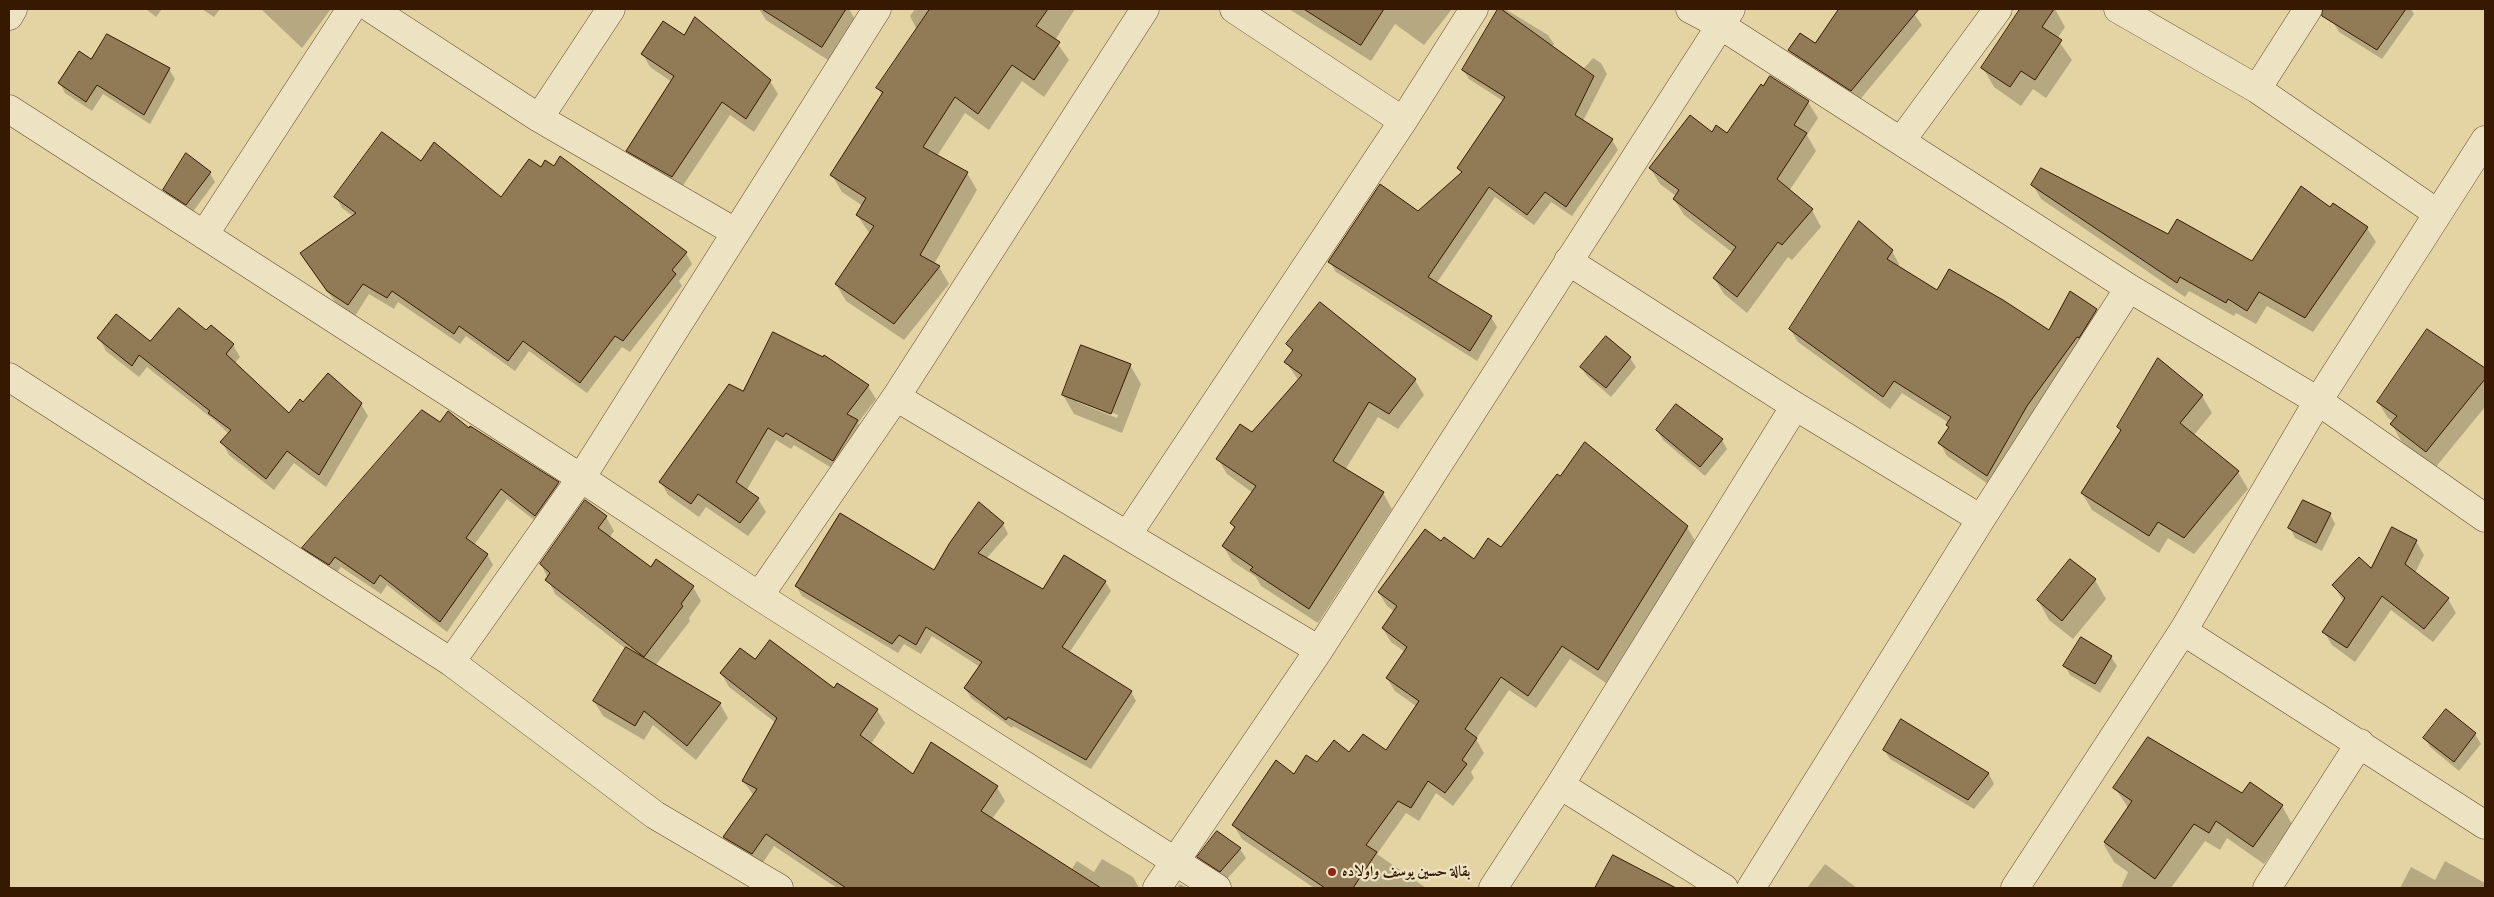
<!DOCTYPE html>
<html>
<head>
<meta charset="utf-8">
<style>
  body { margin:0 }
  #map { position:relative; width:2494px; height:897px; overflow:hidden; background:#e4d4a3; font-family:"IM FELL French Canon",serif }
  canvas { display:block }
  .frame { position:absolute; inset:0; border:10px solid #371902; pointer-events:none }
</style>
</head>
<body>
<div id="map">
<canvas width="2494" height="897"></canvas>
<div class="frame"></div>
</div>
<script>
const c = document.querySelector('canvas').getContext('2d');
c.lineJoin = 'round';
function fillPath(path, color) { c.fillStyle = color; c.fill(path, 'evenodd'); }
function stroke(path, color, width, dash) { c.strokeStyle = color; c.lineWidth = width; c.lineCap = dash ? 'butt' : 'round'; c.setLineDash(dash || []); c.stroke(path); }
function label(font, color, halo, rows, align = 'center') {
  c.font = font + ' "IM FELL French Canon",Amiri,serif'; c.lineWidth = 4.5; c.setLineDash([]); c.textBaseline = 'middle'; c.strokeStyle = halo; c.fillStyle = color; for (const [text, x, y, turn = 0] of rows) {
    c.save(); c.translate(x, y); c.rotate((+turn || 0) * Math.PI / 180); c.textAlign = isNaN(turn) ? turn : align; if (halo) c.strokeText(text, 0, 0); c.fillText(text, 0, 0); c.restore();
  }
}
const shadow = new Path2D(`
  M146 9H162L156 17Z
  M202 9H220L214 17Z
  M261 9H331L302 48Z
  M759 9H849L857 23 831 62 766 20Z
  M915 9H1075L1055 40 1069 60 1044 97 1022 81 989 130 965 113 937 156 967 173 977 190 934 264 939 267 949 284 904 340 846 301 836 284 870 234 857 215 863 206 842 192 832 175 882 96 878 88 917 30 910 16Z
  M1289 9H1452L1424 45 1395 24 1371 61Z
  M1500 9H1505L1548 35 1554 44 1511 106 1469 79 1463 70Z
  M1840 9H1913L1912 11 1922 25 1858 102 1796 62 1789 50 1816 45Z
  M2022 9H2055L2065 27 2057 39 2072 60 2046 98 2033 89 2021 106 1994 87 1983 68Z
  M2343 9H2411L2414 14 2382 59 2339 32 2333 22Z
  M107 35 169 69 175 79 150 124 103 94 92 111 65 93 60 83 91 60Z
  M684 36 770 81 778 94 754 132 730 115 680 190 636 164 628 151 672 82 650 67 643 54Z
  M1593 58 1601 63 1607 74 1583 121 1612 140 1618 150 1572 216 1551 202 1534 225 1495 197 1436 284 1491 317 1497 327 1477 361 1336 272 1330 262 1418 213 1462 174 1459 168 1533 126Z
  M1808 102 1818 118 1807 135 1816 151 1789 191 1812 210 1821 227 1792 260 1788 257 1747 313 1724 294 1714 278 1733 253 1684 215 1674 199 1676 196 1660 184 1650 168 1712 134H1727Z
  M421 163 501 199 686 253 692 264 679 281 682 286 630 352 622 347 587 393 529 351 515 371 466 336 460 344 398 302 394 309 369 294 355 316 335 302 308 264 353 216 342 208 336 197Z
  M210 173 215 182 192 213 170 199 164 190Z
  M2033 185 2168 235 2253 263 2333 205 2367 228 2376 242 2313 332 2267 306 2256 324 2236 313 2234 316 2189 291 2185 297 2041 199Z
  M1892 251 1899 264 1898 267 1937 292 2049 332 2096 310 2104 323 1994 488 1947 456 1940 443 1949 428V423L1902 393 1890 409 1798 342 1790 329Z
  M2428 331 2485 370V407L2435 468 2401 441 2392 424 2394 422 2388 418 2378 402Z
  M206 332 233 345 240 357 234 364 289 414 361 404 368 416 326 487 294 463 274 490 229 455 222 442 229 434 214 420 147 367 139 377 106 351 99 338 150 342Z
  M1288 344 1415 380 1424 395 1398 429 1378 417 1345 470 1383 493 1392 509 1318 623 1261 586 1256 577 1232 561 1223 546 1235 529 1231 523 1253 493 1227 474 1218 459 1253 434 1299 381 1286 362 1292 352Z
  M1630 358 1636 367 1611 397 1587 376 1581 367Z
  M1130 365 1141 384 1122 433 1074 414 1063 395ZM1077 400 1118 415 1117 418 1077 402Z
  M868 386 876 399 858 423 864 434 840 473 794 445 791 449 776 440 746 491 758 499 766 512 748 536 706 507 699 517 668 495 661 482 743 393Z
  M2202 396 2212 413 2194 435 2238 472 2248 489 2194 554 2168 538 2159 553 2092 510 2082 493 2121 432 2119 427Z
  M440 423 469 430 558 483 564 494 542 526 507 499 474 545 487 554 493 565 447 632 387 585 381 594 341 567 335 575 310 558 304 548Z
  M1657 430 1722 440 1727 449 1705 476 1663 440Z
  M585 501 606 517 614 531 609 538 651 569 693 587 701 601 689 618 690 621 655 666 720 704 728 718 696 760 653 725 644 740 603 716 594 701 626 649 555 594 541 564ZM642 651 646 659H643L640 652Z
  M2330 514 2335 524 2322 551 2295 538 2290 528Z
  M840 515 934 572 1003 524 1008 534 986 559 1044 591 1105 581 1111 591 1069 653 1131 692 1136 701 1091 769 1013 726 1012 728 971 698 965 688 980 667 932 636 921 654 904 644 898 653 802 596 796 586Z
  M1687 527 1695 541 1606 683 1570 659 1536 708 1509 690 1476 739 1484 753 1471 772 1474 778 1453 806 1436 793 1419 821 1406 813 1377 854 1426 888H1314L1242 839 1234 826 1294 775 1317 764 1350 754 1386 752 1416 706 1395 691 1387 678 1405 652 1391 642 1383 629 1395 612 1387 606 1379 593 1441 543 1474 561 1501 549Z
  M2416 541 2424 555 2415 573 2448 599 2456 613 2433 642 2391 610 2355 662 2332 645 2324 632 2344 602 2333 585 2371 570Z
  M2095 580 2106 599 2073 639 2049 620 2038 600Z
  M2111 657 2117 666 2100 693 2070 675 2065 666Z
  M755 661 834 690 877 710 885 723 871 744 914 775 997 787 1005 801 992 819 1071 870 1077 861 1094 872 1102 859 1133 877 1139 888H943L939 886 937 888H837L774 846 760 867 732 850 724 837 754 796 743 781 776 723 729 687 721 673Z
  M2446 711 2475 734 2481 744 2459 771 2430 747 2425 738Z
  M1902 721 1989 774 1994 784 1974 809 1890 759 1884 750Z
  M2115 788 2242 794 2282 806 2292 824 2264 864 2227 838 2220 850 2205 841 2171 888H2121L2128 872 2114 862 2104 845 2129 809Z
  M1217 833 1240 849 1246 858 1226 880 1204 866 1199 857Z
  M2445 861 2485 883V888H2400L2411 867 2435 880Z
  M1825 864 1857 888H1807Z
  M1180 884 1187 888H1177Z`);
const building = new Path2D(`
  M762 9H846L822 47Z
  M930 9H1048L1036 26 1060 42 1034 80 1012 65 978 114 955 97 923 147 968 172 920 255 940 266 894 324 835 284 874 226 856 215 866 198 830 175 883 92 876 88Z
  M1304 9H1384L1361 45Z
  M1498 9H1501L1594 76 1575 115 1613 139 1566 207 1545 192 1527 215 1489 187 1428 277 1492 316 1470 351 1328 262 1380 184 1418 211 1462 172 1457 168 1505 97 1462 70Z
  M1839 9H1919L1851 91 1788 50 1800 33 1815 43Z
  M2020 9H2054L2042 27 2062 40 2035 80 2021 71 2010 87 1981 68Z
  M2323 9H2406L2377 50 2322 16Z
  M695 17 771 80 746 119 722 102 672 177 626 151 674 76 641 54 663 21 684 35Z
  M107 34 170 68 144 115 97 85 86 102 58 83 79 51 91 59Z
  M1770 76 1809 101 1794 125 1807 133 1777 179 1813 209 1782 245 1778 242 1737 297 1713 278 1736 247 1673 199 1679 190 1649 168 1690 115 1712 132 1716 125 1727 133 1761 84 1763 86Z
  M382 132 421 161 434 142 501 197 529 159 541 167 545 160 554 166 560 156 687 252 672 270 676 274 623 341 615 336 580 383 523 341 508 361 459 326 454 334 392 291 387 298 363 284 348 305 327 291 300 253 356 213 334 197Z
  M186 153 211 172 186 205 163 190Z
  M2041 168 2168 234 2177 219 2252 261 2301 186 2330 207 2333 203 2368 227 2305 318 2259 292 2247 311 2228 299 2226 303 2180 277 2177 283 2031 185Z
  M1859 221 1893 250 1887 259 1937 290 1949 269 2003 300 2049 330 2070 291 2097 309 2079 338 2077 337 2027 406 1987 476 1938 443 1949 427 1946 425 1951 417 1894 381 1883 397 1789 329Z
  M1320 302 1416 379 1389 414 1369 402 1333 461 1384 492 1309 609 1250 570 1253 567 1222 546 1235 527 1230 523 1256 486 1216 459 1240 424 1252 432 1302 375 1284 362 1293 350 1286 344Z
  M179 308 206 330 211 325 234 344 226 354 289 413 300 399 303 402 328 373 362 403 319 475 287 451 266 479 220 442 231 430 208 413 210 411 139 355 132 366 97 338 116 314 150 341Z
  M2427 329 2485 368V379L2426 452 2390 424 2397 416 2377 402Z
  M773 332 823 357 824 355 869 385 847 414 858 420 833 461 786 433 783 437 768 428 736 482 759 498 740 523 698 494 691 504 659 482 729 384 743 391Z
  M1606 336 1631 357 1606 388 1580 367Z
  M1081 345 1131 364 1111 414 1062 395Z
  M2158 358 2203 395 2180 423 2239 471 2184 538 2158 522 2149 536 2081 493 2121 430 2117 427Z
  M1676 404 1723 439 1700 467 1656 430Z
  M422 410 440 422 448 411 469 428 470 426 559 482 535 516 501 489 466 538 488 554 440 622 380 575 374 584 335 557 329 565 302 548Z
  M1585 442 1688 526 1598 670 1562 646 1528 696 1501 677 1465 729 1477 738 1462 760 1467 764 1445 793 1428 781 1411 808 1398 801 1366 845 1377 852 1353 888H1325L1232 825 1276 760 1294 774 1306 755 1317 762 1334 740 1349 752 1363 734 1386 750 1419 701 1386 678 1407 647 1382 628 1397 606 1378 592 1425 529 1441 541 1444 537 1474 559 1488 538 1501 547 1557 474 1560 476Z
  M585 500 607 516 598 528 651 567 656 559 694 586 681 604 683 606 644 657 545 580 550 573 540 564Z
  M2303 500 2331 513 2316 543 2288 528Z
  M979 502 1004 523 978 553 1043 589 1064 555 1106 581 1062 647 1132 691 1086 760 1008 717 1006 720 964 688 982 662 926 627 916 645 899 635 892 644 795 586 840 513 934 570 949 544Z
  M2392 527 2417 540 2405 564 2449 598 2424 629 2382 596 2347 648 2322 632 2345 598 2332 585 2359 557 2371 568Z
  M2070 559 2096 579 2062 621 2037 600Z
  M2081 637 2112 656 2095 684 2063 666Z
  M770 640 834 688 837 683 878 709 860 735 913 774 931 742 998 786 981 811 1101 888H846L766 834 752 854 723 837 757 789 742 781 777 718 720 673 740 648 755 659Z
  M626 647 721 703 687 746 644 711 635 726 593 701Z
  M2446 709 2476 733 2454 762 2423 738Z
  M1901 719 1989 773 1968 800 1883 750Z
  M2148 737 2242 793 2250 782 2283 805 2253 847 2216 821 2209 833 2194 824 2155 879 2104 842 2132 801 2113 788Z
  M1217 831 1241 848 1220 872 1197 857Z
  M1613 855 1676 888H1595Z`);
const minor = new Path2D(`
  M372 9 539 118 735 232
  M1234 9 1403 121
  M1690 9 1720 25 2129 288 2318 401 2485 518
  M2118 9 2257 89 2437 213
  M9 16 13 9
  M2257 89 2308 9
  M9 109 581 478 759 596 1217 888
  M539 118 611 9
  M1901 141 1998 9
  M204 235 351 9
  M1568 261 1795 406 1981 519
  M9 377 451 662 655 815 779 888
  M896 397 1319 650
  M1128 534 1403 121 1474 9
  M759 596 896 397 1145 9
  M2183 631 2485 825
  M451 662 581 478 877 9
  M1560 785 1724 888
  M1157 888 1319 650 1731 9
  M1493 888 1560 785 1795 406
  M1751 888 1981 519 2129 288
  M2015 888 2183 631 2318 401 2485 140
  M2267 888 2360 743`);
const markers = [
  [1332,872,5,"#8f2418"]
];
const poiNames = [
  ["بقالة حسين يوسف واولاده",1342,872]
];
fillPath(shadow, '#0003');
fillPath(building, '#917a56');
stroke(building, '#371902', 1);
stroke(minor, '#62482a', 29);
stroke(minor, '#ede3c3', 28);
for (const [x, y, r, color] of markers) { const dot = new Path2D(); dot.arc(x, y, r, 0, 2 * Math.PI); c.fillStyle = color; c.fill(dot); stroke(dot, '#ede3c3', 2); }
label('bold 15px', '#371902', '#ede3c3', poiNames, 'left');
</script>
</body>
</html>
